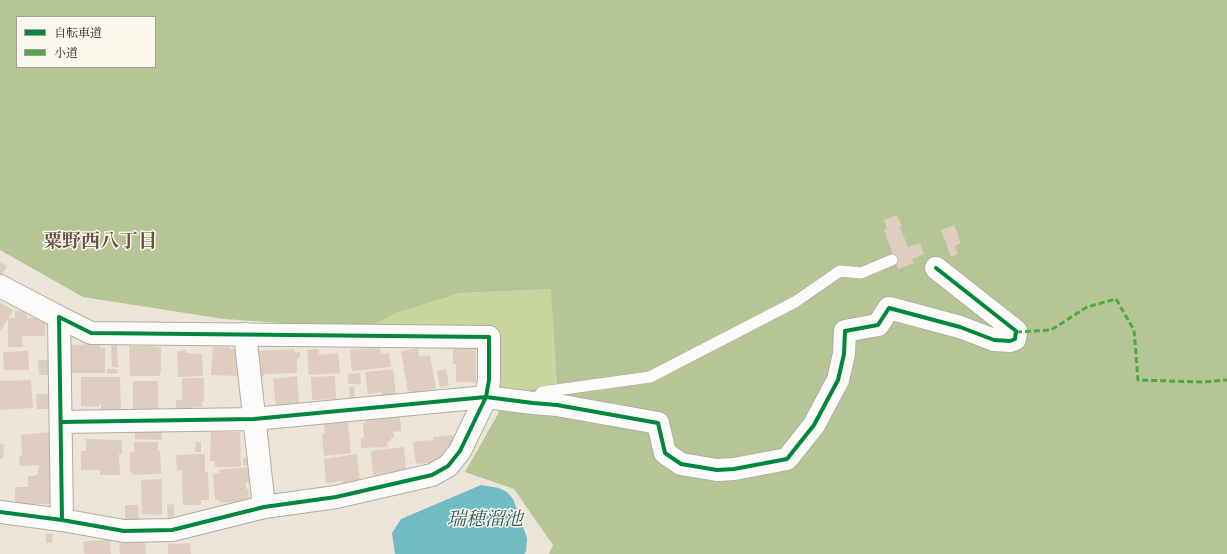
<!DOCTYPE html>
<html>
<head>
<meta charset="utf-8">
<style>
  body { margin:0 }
  #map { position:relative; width:1227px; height:554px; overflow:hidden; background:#ece4d6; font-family:"EB Garamond","Noto Serif JP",serif }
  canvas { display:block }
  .legend { position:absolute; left:16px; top:16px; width:140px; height:52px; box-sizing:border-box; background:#fbf7ec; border:1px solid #a29f99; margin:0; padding:5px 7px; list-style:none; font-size:12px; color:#1c1c1c }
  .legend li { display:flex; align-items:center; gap:8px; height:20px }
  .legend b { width:20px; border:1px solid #a29f99 }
</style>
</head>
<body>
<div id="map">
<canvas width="1227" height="554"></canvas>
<ul class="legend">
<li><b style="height:5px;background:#00873e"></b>自転車道</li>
<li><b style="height:5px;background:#52a943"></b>小道</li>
</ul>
</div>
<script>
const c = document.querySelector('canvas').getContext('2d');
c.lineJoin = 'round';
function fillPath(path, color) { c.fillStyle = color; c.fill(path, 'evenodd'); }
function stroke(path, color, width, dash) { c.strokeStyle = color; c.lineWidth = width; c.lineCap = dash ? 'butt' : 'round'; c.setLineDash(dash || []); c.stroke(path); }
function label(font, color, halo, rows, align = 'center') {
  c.font = font + ' "EB Garamond","Noto Serif JP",serif'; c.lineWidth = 3; c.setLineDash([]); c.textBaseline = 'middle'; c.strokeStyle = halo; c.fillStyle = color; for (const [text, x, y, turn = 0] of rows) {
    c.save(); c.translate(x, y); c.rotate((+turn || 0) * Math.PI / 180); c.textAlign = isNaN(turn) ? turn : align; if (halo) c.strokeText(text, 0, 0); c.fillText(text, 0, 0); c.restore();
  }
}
const green = new Path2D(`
  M552 289 557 387 504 392 498 388 496 331 367 329 396 313 461 293Z`);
const forest = new Path2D(`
  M0 0H1227V554H549L553 545 514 489 465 472 498 414 504 392 557 387 551 289 461 293 396 313 367 329 224 319 83 297 0 250ZM17 17H155V67H17Z`);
const water = new Path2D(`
  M481 485 499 488 507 492 513 499 527 538 526 552 524 554H395L392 533 401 519Z`);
const building = new Path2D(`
  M897 215 902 226 900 227 908 247 920 243 924 254 912 259 914 263 898 269 884 230 887 229 884 220Z
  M954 225 961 243 955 246 958 254 951 257 941 230Z
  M0 262 7 266 0 279Z
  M0 303 13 310 0 332Z
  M15 311H27V318H45V336H22L23 347H8V318H15Z
  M100 344V348H105V373H70V345Z
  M111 345H117L118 367H112Z
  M129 346H154V347H161V373H159L160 376H130Z
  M213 347H230V349H237L239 376 211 375Z
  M380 347 381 354 389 353 391 367 352 371 350 350Z
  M418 348 419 357 430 355 436 389 411 393V391L408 392 401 351Z
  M453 348H476V382H456V364H453Z
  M295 349V352H300V358H297V373L264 374V376L260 377 259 351Z
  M319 349V355L338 353 340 373 309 375 307 350Z
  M186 350V353L202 354 203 376 178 377 177 351Z
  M28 351 29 370H4L3 352Z
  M38 360H52V375H39Z
  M107 369H117L118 373 107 374Z
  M393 369 396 395 382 396V392L368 394 365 372Z
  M446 369 449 386 440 387 437 371Z
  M360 373 361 384H348V374Z
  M297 376 299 403 276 405 273 379Z
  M335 376 336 399 312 400 311 377Z
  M81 377H120L121 412 101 413V404H99V407L81 406Z
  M182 378H204V402H202V407H194V410H176V400H182Z
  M31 380 33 408 0 410V381Z
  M133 381H158V410H133Z
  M349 387H354L355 398 350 399Z
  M36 394H49L50 409H37Z
  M400 417 401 431 393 432 394 438H391V441L387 442 388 447 361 448V438H364L363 423H366V420Z
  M348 422 351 453 324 456 322 435 325 434 324 424Z
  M51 432 53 504H15V487H28V476H35V475H38V469H39V465L20 466 19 456H22L21 435Z
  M135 432H162V440L135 439Z
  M211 432H240L241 467H215V461H210Z
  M453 435V441L448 450H445V454L443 455V458H438V462L416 464 413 442 433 440V437Z
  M86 439 122 440V454H119L120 475H100V470H81V451H86Z
  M134 442H158V451H160L161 474 133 475 134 473H130V452H134Z
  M196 442H201V452H195Z
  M0 444 4 445 3 459H0Z
  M404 447 406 471 388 472V474L373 475 371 451Z
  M205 454V473L208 472 209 500H201V505H183L182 470 177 471 176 455Z
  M357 454 360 482 343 483V481L326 483 324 459Z
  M243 458 250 459V466L243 465Z
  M250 467 252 482H246V489H248L249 501 220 503 219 500H215L213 474 219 473V470Z
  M162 479V515L142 514 141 480Z
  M174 504V519H168L167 505Z
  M125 505H138L139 519H125Z
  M46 534H53L52 543H46Z
  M110 539 111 554H85L84 553 83 542Z
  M145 541 146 554H120L119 543Z
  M190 543 191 554H168V544Z`);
const lane = new Path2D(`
  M533 403 542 392 650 377 795 302 840 271 861 273 892 260`);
const street = new Path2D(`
  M0 286 59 317
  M245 334 264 507
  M61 422 254 419 486 397 533 403 557 405 658 423 665 453 681 464 717 470 734 469 787 459 814 425 838 380 844 354 845 331 878 325 889 308 960 327 994 340 1010 341 1015 339 1016 331 936 268
  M0 512 62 520 124 531 172 530 264 507 336 497 432 475 448 466 460 451 486 397 489 380V337L91 333 59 317 62 520`);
const quiet = new Path2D(`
  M1016 332 1051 330 1087 307 1116 299 1134 330 1138 380 1203 382 1227 380`);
const cycleway = new Path2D(`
  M61 422 254 419 486 397 533 403 557 405 658 423 665 453 681 464 717 470 734 469 787 459 814 425 838 380 844 354 845 331 878 325 889 308 960 327 994 340 1010 341 1015 339 1016 331 936 268
  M0 512 62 520 124 531 172 530 264 507 336 497 432 475 448 466 460 451 486 397 489 380V337L91 333 59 317 62 520`);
const neighbourhoodNames = [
  ["粟野西八丁目",100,242]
];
const waterNames = [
  ["瑞穂溜池",485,520]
];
fillPath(green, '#c8d59d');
fillPath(forest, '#b5c596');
fillPath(water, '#71bbc3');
fillPath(building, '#dfcdbf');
stroke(lane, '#b2ada4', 12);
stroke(street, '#b2ada4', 24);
stroke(lane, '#fcfbf9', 11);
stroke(street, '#fcfbf9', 22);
stroke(quiet, '#52a943', 3, [6, 3]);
stroke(cycleway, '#00873e', 4);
label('bold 19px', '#6a5041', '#fbf7ec', neighbourhoodNames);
label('italic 19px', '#2a5b64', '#fbf7ec', waterNames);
</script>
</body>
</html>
